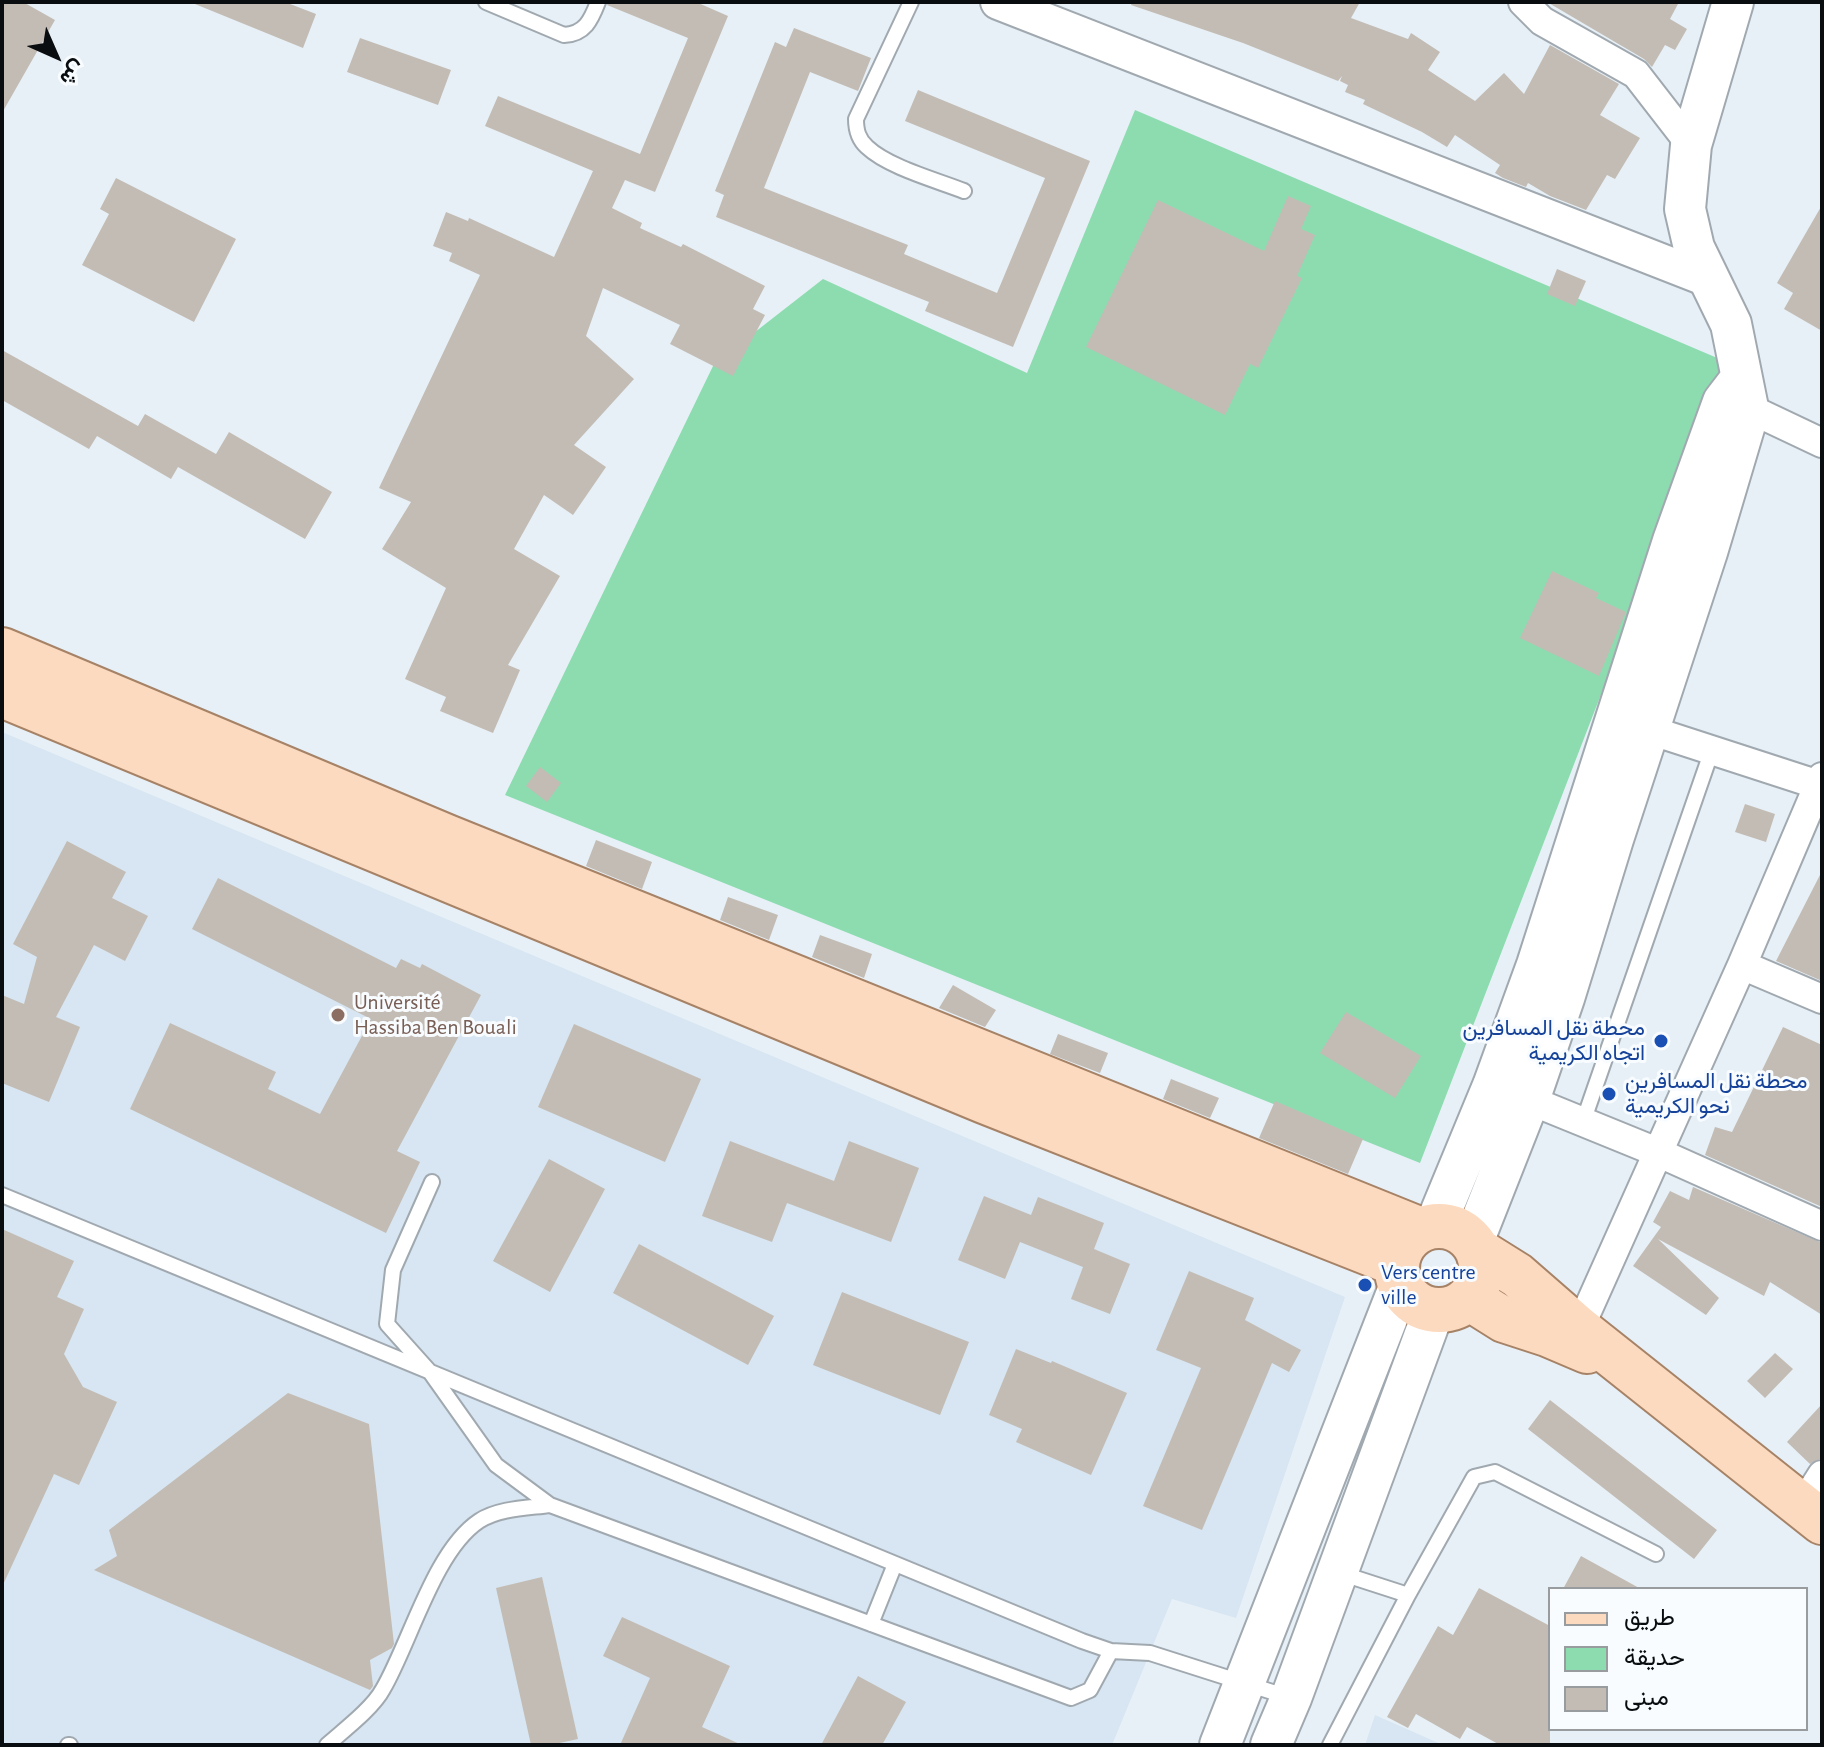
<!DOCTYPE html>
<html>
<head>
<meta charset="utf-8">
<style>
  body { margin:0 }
  #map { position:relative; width:1824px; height:1747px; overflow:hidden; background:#e7f0f7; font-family:"Alegreya Sans",Vazirmatn,sans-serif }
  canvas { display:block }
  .frame { position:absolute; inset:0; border:4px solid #0a0d10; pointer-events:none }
  .legend { position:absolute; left:1548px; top:1587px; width:260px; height:144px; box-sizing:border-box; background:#f8fcff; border:2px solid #999c9f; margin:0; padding:10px 14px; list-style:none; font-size:24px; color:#0a0d10 }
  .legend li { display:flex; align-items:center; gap:16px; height:40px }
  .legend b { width:40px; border:2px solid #999c9f }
  .north { position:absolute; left:16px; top:16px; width:80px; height:80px; -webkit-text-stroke:6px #f8fcff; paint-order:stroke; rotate:135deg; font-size:22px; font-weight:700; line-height:32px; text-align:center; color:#0a0d10 }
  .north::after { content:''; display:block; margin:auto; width:28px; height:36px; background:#0a0d10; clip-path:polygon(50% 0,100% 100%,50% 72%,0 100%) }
</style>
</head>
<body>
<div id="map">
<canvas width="1824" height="1747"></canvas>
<div class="frame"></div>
<ul class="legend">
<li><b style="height:10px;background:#fcdabf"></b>طريق</li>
<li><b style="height:22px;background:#8ddcb0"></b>حديقة</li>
<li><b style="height:22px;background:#c3bcb4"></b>مبنى</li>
</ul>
<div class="north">ش</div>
</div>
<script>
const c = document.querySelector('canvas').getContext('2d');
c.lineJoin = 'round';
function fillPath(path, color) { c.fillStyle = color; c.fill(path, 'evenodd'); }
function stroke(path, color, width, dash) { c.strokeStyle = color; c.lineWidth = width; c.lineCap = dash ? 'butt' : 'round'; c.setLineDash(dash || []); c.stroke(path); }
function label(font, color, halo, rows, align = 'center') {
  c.font = font + ' "Alegreya Sans",Vazirmatn,sans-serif'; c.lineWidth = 6; c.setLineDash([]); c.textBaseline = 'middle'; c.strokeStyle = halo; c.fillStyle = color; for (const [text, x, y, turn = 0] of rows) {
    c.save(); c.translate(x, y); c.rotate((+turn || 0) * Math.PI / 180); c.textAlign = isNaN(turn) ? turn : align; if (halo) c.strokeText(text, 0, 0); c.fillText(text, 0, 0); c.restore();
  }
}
const built = new Path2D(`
  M2 732 1345 1297 1236 1618 1172 1599 1112 1745H2Z
  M1375 1715 1443 1745H1365Z`);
const green = new Path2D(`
  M1135 110 1729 363 1420 1163 505 795 714 364 823 279 1027 373Z`);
const building = new Path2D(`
  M2 2H23L55 20 2 113Z
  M190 2H285L316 14 303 48Z
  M608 2H696L728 16 655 192 625 180 612 208 642 223 640 228 681 247 683 244 765 286 753 309 765 315 733 376 670 344 680 325 603 288 586 336 634 379 574 445 606 467 573 515 544 495 514 549 560 576 508 665 520 670 493 733 440 711 446 697 405 679 446 588 382 549 411 502 379 488 480 275 449 261 452 253 433 246 446 212 468 221 469 218 554 257 593 171 485 126 498 96 640 154 688 38 607 5Z
  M1132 2H1360L1351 18 1408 39 1411 33 1440 52 1428 70 1475 101 1504 73 1524 94 1550 45 1619 84 1600 115 1640 138 1615 179 1607 175 1586 210 1550 196 1528 183 1526 187 1503 178 1495 173 1500 165 1455 135 1447 147 1422 132 1363 104 1365 100 1345 92 1348 85 1340 81 1342 76 1338 81 1243 43 1131 5Z
  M1547 2H1679L1670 19 1687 29 1675 50 1665 45 1652 67 1644 59Z
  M794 28 871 58 858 91 810 72 764 188 908 245 904 254 997 293 1045 178 905 121 918 90 1090 161 1013 347 925 311 929 302 716 217 724 195 715 191 775 42 786 47Z
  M360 38 451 70 438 105 347 72Z
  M116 178 236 239 194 322 82 265 109 214 100 209Z
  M1288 196 1311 206 1301 229 1315 235 1297 276 1302 278 1258 368 1250 364 1225 415 1086 347 1158 200 1264 251Z
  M1822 205V331L1784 309 1793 293 1777 283Z
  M1557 269 1586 281 1575 306 1547 294Z
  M2 350 138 426 145 414 216 454 229 432 332 492 305 539 178 467 171 479 97 436 89 449 2 400Z
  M1552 571 1599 593 1596 598 1626 612 1599 676 1520 638Z
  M540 767 561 783 547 802 526 786Z
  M1745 804 1775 814 1766 842 1735 832Z
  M596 840 652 862 642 889 586 866Z
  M67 841 126 872 112 898 148 916 125 961 94 945 56 1017 80 1027 49 1102 2 1083V995L24 1004 37 957 13 944Z
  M1822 871V981L1776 961Z
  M218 878 396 968 401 959 420 968 422 964 481 995 397 1151 420 1162 386 1233 130 1109 170 1023 276 1072 268 1089 320 1114 371 1019 192 929Z
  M728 897 778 915 769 940 720 920Z
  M820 935 872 954 864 978 812 957Z
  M953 985 996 1010 985 1027 939 1008Z
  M1346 1012 1421 1056 1395 1098 1320 1053Z
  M574 1024 701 1079 665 1162 538 1107Z
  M1783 1027 1822 1045V1207L1705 1155 1715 1127 1732 1132Z
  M1058 1034 1108 1053 1100 1073 1050 1054Z
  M1171 1079 1219 1098 1210 1118 1163 1099Z
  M1275 1101 1363 1139 1348 1174 1259 1138Z
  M730 1141 834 1181 849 1141 919 1168 891 1242 787 1203 772 1242 702 1216Z
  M549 1159 605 1189 550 1292 493 1261Z
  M1693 1187 1822 1243V1315L1770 1282 1764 1296 1658 1239 1719 1298 1706 1315 1633 1266 1661 1227 1653 1222 1670 1191 1689 1200Z
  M984 1196 1031 1215 1038 1197 1104 1223 1094 1249 1130 1264 1110 1314 1071 1299 1083 1267 1020 1242 1005 1279 958 1260Z
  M2 1229 74 1261 57 1297 84 1309 64 1354 83 1387 117 1402 79 1485 54 1474 2 1587Z
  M639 1244 774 1316 748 1365 613 1293Z
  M1189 1271 1254 1298 1245 1320 1301 1350 1289 1372 1272 1363 1202 1530 1143 1506 1201 1368 1156 1350Z
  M842 1292 969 1342 940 1415 813 1365Z
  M1016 1349 1051 1363 1052 1361 1127 1393 1091 1475 1016 1442 1022 1429 989 1415Z
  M1775 1353 1793 1369 1765 1398 1747 1381Z
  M288 1393 369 1424 394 1644 392 1648 370 1660 373 1686 370 1690 94 1570 117 1556 109 1530Z
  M1550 1400 1717 1530 1694 1559 1528 1429Z
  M1822 1404V1458L1810 1464 1787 1442Z
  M1581 1556 1641 1589H1563Z
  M542 1577 578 1739 550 1745H531L496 1588Z
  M1479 1588 1550 1626V1745H1500L1467 1727 1460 1739 1416 1714 1408 1728 1387 1717 1438 1626 1453 1635Z
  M622 1617 730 1666 702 1727 742 1745H620L650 1678 603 1656Z
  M858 1676 906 1702 882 1745H821Z`);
const service = new Path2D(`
  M486 2 564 35C585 34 591 20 598 2
  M911 2 856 119C856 130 858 139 867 147 888 167 936 180 964 191
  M1583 1122 1712 750
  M432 1182 393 1270 387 1324 430 1372 496 1465 550 1505
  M2 1195 1082 1641 1111 1651 1090 1690 1071 1698 550 1505C528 1508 499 1508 479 1521 434 1551 410 1643 383 1689 373 1708 344 1730 327 1745
  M1340 1573 1408 1595
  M871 1624 895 1564
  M1111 1651 1150 1653 1288 1697
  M68 1745H70
  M1330 1745 1408 1595 1474 1477 1495 1472 1656 1554`);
const minor = new Path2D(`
  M1523 2 1542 21 1636 74 1691 145
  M1731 404 1748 408 1822 443
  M1631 724 1822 786
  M1742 965 1822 999
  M1512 1093 1657 1152 1822 1226
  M1579 1329 1742 965 1822 777
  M1801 1508 1822 1475`);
const tertiary = new Path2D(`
  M998 2 1707 279`);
const secondary = new Path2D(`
  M1435 1226 1493 1086 1537 965 1673 541 1723 402 1736 385
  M1473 1242 1529 1100 1564 998 1613 839 1707 552 1746 421 1748 408 1731 324 1694 248 1685 209 1691 145 1733 2
  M1220 1745 1400 1285
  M1271 1745 1291 1698 1434 1310`);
const primary = new Path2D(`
  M2 650 447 837 1421 1230
  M2 695 984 1101 1397 1264
  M1397 1268a42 42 0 1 1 84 0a42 42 0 1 1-84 0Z
  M1477 1250 1517 1275 1579 1329 1822 1522
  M1469 1298 1504 1320 1547 1334 1587 1351`);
const markers = [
  [338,1015,8,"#8d6e63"],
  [1661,1041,8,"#1a4fb4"],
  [1609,1094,8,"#1a4fb4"],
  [1365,1285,8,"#1a4fb4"]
];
const educationNames = [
  ["Université",354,1002],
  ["Hassiba Ben Bouali",354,1027]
];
const transitNames = [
  ["محطة نقل المسافرين",1645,1028,"right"],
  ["اتجاه الكريمية",1645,1053,"right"],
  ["محطة نقل المسافرين",1625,1081],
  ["نحو الكريمية",1625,1106],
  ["Vers centre",1381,1272],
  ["ville",1381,1297]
];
fillPath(built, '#d7e6f2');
fillPath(green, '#8ddcb0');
fillPath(building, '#c3bcb4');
stroke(service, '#a1a9b0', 18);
stroke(minor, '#a1a9b0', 32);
stroke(tertiary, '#a1a9b0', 38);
stroke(secondary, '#a1a9b0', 44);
stroke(primary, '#a68266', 48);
stroke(service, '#fff', 14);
stroke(minor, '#fff', 28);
stroke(tertiary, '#fff', 34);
stroke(secondary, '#fff', 40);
stroke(primary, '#fcdabf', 44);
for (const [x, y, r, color] of markers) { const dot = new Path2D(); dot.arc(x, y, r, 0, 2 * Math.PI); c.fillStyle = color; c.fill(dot); stroke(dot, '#f8fcff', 3); }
label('22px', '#785e54', '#f8fcff', educationNames, 'left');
label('22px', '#164399', '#f8fcff', transitNames, 'left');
</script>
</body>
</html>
